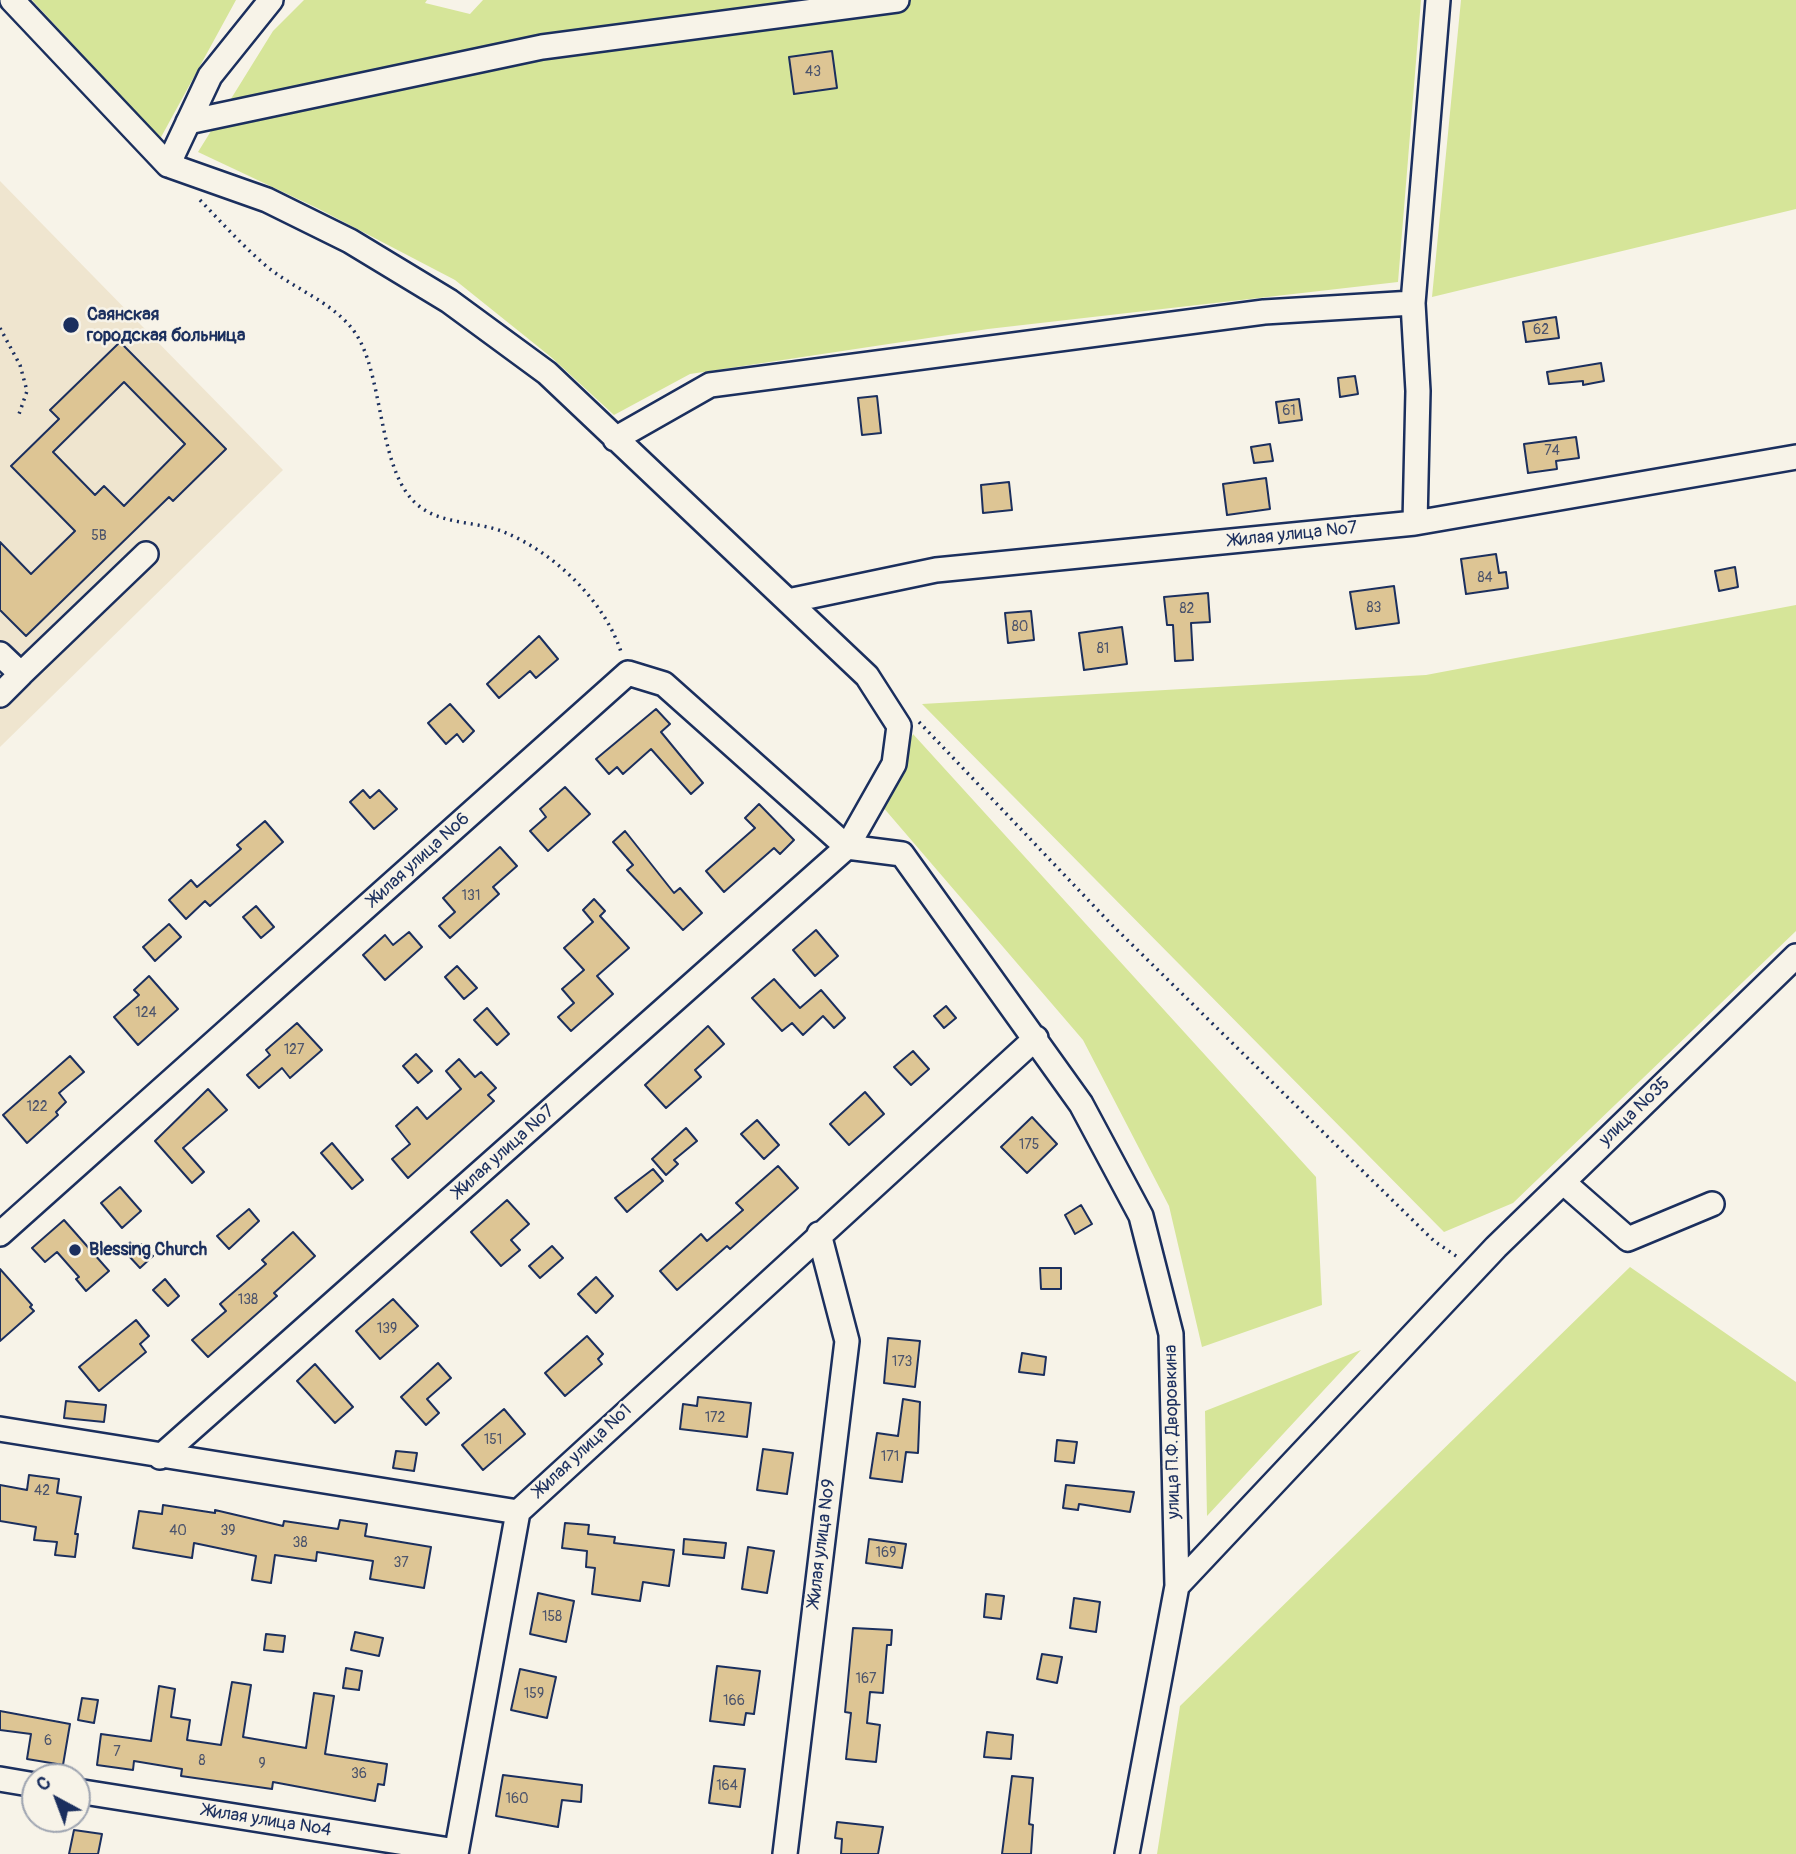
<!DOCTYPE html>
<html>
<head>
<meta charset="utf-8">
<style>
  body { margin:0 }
  #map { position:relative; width:1796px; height:1854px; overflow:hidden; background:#f7f3e8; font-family:Pangolin,sans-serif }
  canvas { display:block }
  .north { position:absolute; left:21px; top:1763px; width:70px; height:70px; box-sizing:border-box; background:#f7f3e8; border:2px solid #9fa5b1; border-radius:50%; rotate:319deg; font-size:19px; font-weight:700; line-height:28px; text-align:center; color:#1b2f5e }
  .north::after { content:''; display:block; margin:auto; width:24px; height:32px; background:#1b2f5e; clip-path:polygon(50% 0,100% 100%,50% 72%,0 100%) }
</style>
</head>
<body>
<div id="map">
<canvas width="1796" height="1854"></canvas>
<div class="north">С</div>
</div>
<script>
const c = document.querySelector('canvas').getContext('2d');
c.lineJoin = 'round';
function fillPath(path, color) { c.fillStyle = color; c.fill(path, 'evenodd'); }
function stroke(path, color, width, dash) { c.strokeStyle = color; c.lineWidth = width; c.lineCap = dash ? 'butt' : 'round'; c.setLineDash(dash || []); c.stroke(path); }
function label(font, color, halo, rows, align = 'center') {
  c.font = font + ' Pangolin,sans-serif'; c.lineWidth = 5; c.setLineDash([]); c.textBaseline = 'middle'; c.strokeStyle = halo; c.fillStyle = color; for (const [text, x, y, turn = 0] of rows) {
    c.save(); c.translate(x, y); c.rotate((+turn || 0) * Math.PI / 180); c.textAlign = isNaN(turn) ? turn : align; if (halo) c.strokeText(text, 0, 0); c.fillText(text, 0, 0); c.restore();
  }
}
const built = new Path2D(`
  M0 181 283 470 0 747Z`);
const green = new Path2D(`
  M32 0H236L160 139Z
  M304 0H427L425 3 470 14 483 0H1421L1398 282 988 329 690 374 614 415 551 357 455 280 317 208 198 152 273 31Z
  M1461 0H1796V209L1432 297Z
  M1796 605V931L1513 1203 1444 1232 922 704 1426 675Z
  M913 734 1316 1177 1322 1305 1202 1347 1169 1206 1083 1040 882 806Z
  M1630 1267 1796 1382V1854H1157L1180 1706Z
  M1361 1350 1207 1516 1205 1411Z`);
const building = new Path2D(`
  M832 51 837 88 794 94 789 57Z
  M1556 317 1559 338 1526 342 1523 322Z
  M120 342 226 449 173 501 169 497 26 636 0 610V542L31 574 75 531 11 466 59 419 50 410ZM124 382 185 444 124 506 104 486 95 495 53 452Z
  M1601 363 1604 381 1583 385V381L1549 384 1547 372Z
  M1355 376 1358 394 1340 397 1338 378Z
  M877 396 881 433 862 435 858 398Z
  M1299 399 1302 420 1279 423 1276 402Z
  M1576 437 1579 458 1556 461 1557 469 1528 473 1524 444Z
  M1270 444 1273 461 1254 463 1251 447Z
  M1266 478 1270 509 1227 515 1223 484Z
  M1009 482 1012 510 983 513 981 485Z
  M1496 554 1499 573 1506 572 1508 588 1466 594 1461 559Z
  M1735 567 1738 587 1719 591 1715 571Z
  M1394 586 1399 623 1356 629 1350 592Z
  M1208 593 1210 622 1191 623 1193 660 1175 661 1173 625H1167L1164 597Z
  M1031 611 1034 640 1008 643 1005 613Z
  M1122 627 1127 664 1084 670 1079 633Z
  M539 636 558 659 536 678 530 671 499 698 487 684Z
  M450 704 474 731 463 742 457 734 446 744 428 723Z
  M656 709 670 724 661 732 703 783 691 794 651 749 623 774 617 767 609 774 596 759Z
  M565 787 590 814 548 851 530 831 546 817 540 809Z
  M363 790 370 798 379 790 397 809 374 829 350 802Z
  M759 804 794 840 780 854 774 848 724 892 706 871 755 828 745 818Z
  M265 821 283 842 210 906 205 901 186 919 169 900 191 880 197 887 241 849 237 845Z
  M625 831 674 893 680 888 702 913 683 930 627 870 633 865 613 842Z
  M500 847 517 866 493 887 499 894 450 938 439 926 455 912 443 898Z
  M594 899 605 911 600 916 629 948 597 976 613 994 571 1031 558 1017 574 1003 562 989 584 970 564 948 593 922 583 910Z
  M256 906 274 927 261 938 243 917Z
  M169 924 181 937 155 961 143 947Z
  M816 930 838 956 815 976 793 950Z
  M409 932 422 947 385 980 363 955 385 935 393 945Z
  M457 966 477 988 464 999 445 977Z
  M149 976 178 1009 138 1045 114 1017 139 995 134 990Z
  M774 979 800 1008 821 990 845 1018 834 1028 823 1016 803 1035 792 1023 782 1031 752 998Z
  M946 1006 956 1018 944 1028 934 1016Z
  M487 1008 509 1034 497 1045 474 1020Z
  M297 1023 322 1050 290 1078 282 1068 259 1088 247 1075 270 1055 266 1050Z
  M708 1026 724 1044 695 1070 701 1077 666 1108 645 1085Z
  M913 1051 929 1069 911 1085 894 1067Z
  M416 1054 432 1071 418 1083 403 1066Z
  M70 1056 84 1072 59 1093 66 1102 56 1112 58 1115 27 1143 3 1115Z
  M459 1059 475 1077 481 1072 496 1088 488 1095 494 1101 408 1178 392 1159 410 1144 396 1126 417 1107 427 1119 461 1089 446 1071Z
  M208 1089 227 1110 183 1148 204 1172 192 1183 155 1141Z
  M865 1092 884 1114 849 1145 830 1124Z
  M1032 1117 1057 1144 1027 1173 1001 1147Z
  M757 1120 779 1145 764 1159 741 1134Z
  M686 1128 697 1141 674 1160 678 1164 666 1175 652 1159Z
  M332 1143 363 1180 352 1189 321 1153Z
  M778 1166 798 1188 730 1249 727 1246 677 1290 660 1271 701 1234 707 1241 743 1210 736 1203Z
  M653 1169 663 1181 627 1212 615 1198Z
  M120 1187 141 1211 122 1228 101 1203Z
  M507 1200 529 1224 511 1240 520 1250 501 1266 471 1232Z
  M1081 1205 1092 1224 1075 1234 1065 1215Z
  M249 1209 259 1221 229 1249 217 1236Z
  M64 1220 109 1271 86 1291 76 1279 79 1277 57 1252 45 1262 32 1248Z
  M293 1232 315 1256 274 1293 277 1296 208 1357 192 1340 226 1311 220 1304 266 1264 262 1260Z
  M141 1244 153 1256 140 1268 128 1255Z
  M552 1246 563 1258 540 1278 529 1266Z
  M1040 1268H1061V1289H1041Z
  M0 1269 32 1305 30 1307 34 1311 0 1341Z
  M596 1277 613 1296 596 1313 578 1294Z
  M165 1279 179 1296 168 1306 153 1290Z
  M393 1299 418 1326 380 1359 356 1331Z
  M136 1320 149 1336 140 1344 146 1352 99 1391 79 1367Z
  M587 1336 603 1354 598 1359 602 1364 565 1396 545 1373Z
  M888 1338 920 1341 915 1387 884 1383Z
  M1022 1353 1046 1357 1044 1375 1019 1372Z
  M438 1363 451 1378 427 1399 439 1413 426 1425 401 1397Z
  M315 1364 353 1407 335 1423 297 1381Z
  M698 1397 751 1403 747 1437 680 1429 683 1404 697 1406Z
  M903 1399 920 1402 918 1453 906 1452 902 1482 870 1478 877 1433 898 1436Z
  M66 1401 106 1405 104 1422 64 1418Z
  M504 1409 525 1434 483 1470 462 1445Z
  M1057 1440 1077 1442 1074 1463 1055 1461Z
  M763 1449 793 1453 787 1494 757 1490Z
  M396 1451 417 1453 414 1471 393 1468Z
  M29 1475 59 1479 57 1493 81 1497 75 1534H78L75 1557 55 1555 57 1542 34 1540 36 1527 0 1521V1485L27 1490Z
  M1066 1485 1134 1492 1130 1512 1079 1504 1078 1510 1063 1508Z
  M163 1505 215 1513V1510L283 1526 284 1521 338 1529 340 1520 367 1524 365 1536 431 1547 424 1588 370 1579 373 1561 317 1552 316 1561 275 1555 271 1583 252 1580 256 1556 194 1543 192 1558 133 1548 139 1511 162 1514Z
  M565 1523 589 1525 588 1534 615 1537 614 1543 674 1550 669 1586 643 1582 640 1601 592 1594 595 1568 586 1567 587 1551 562 1548Z
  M684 1539 726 1543 724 1558 683 1554Z
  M869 1539 906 1544 902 1568 866 1563Z
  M748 1547 774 1551 767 1593 742 1589Z
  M538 1593 574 1601 566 1642 530 1634Z
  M986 1594 1004 1596 1001 1619 984 1617Z
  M1074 1598 1100 1602 1096 1632 1070 1628Z
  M853 1628 892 1630 891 1645H887L883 1693 870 1692 867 1723 880 1725 876 1762 846 1759 851 1713 845 1712Z
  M355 1632 383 1638 379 1656 351 1650Z
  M266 1634 285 1636 283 1652 264 1650Z
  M1042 1654 1062 1657 1057 1683 1037 1679Z
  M717 1666 760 1671 754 1714 746 1713 744 1725 710 1721Z
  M346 1668 362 1671 359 1690 343 1688Z
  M520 1669 556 1677 547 1718 511 1710Z
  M232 1682 251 1685 243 1737 306 1748 314 1693 334 1696 325 1754 387 1764 384 1785 378 1784 375 1801 273 1782 272 1789 181 1776 182 1769 134 1761 133 1770 97 1765 101 1734 151 1741 159 1686 175 1689 171 1717 190 1720 187 1740 221 1745Z
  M82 1698 98 1700 94 1723 78 1720Z
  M0 1711 70 1724 63 1765 27 1759 31 1734 0 1730Z
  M987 1732 1013 1735 1011 1759 984 1757Z
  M714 1766 745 1769 740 1807 709 1803Z
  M503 1775 582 1785 581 1802 562 1800 558 1827 496 1816Z
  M1012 1776 1033 1778 1029 1824 1033 1825 1031 1854H1002Z
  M837 1822 883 1827 878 1854H841L842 1839 835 1838Z
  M74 1830 102 1834 98 1854H69Z`);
const path = new Path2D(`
  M200 200C221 222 241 244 264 264 293 290 339 303 359 339 384 384 379 475 419 506 443 525 477 521 504 532 555 553 606 602 622 655
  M0 328 20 365 27 391 18 417
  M919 722 1111 924 1434 1241 1459 1258`);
const minor = new Path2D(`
  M12 0 168 165 267 200 350 241 449 301 547 373 867 676 899 726 894 764 847 847 160 1457
  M188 122 542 47 897 0
  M168 165 210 76 271 0
  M615 439 710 385 1264 312 1413 303
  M1415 523 1418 391 1413 303 1438 0
  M788 601 936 570 1415 523 1796 457
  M0 654 21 674 146 554
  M0 695 21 674
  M847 847 902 854 1081 1104 1141 1216 1171 1334 1177 1586 1127 1854
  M1563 1182 1628 1239 1712 1204
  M0 1234 628 673 664 684 847 847
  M0 1429 518 1512 1036 1038
  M1177 1586 1496 1247 1796 956
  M0 1779 35 1785
  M77 1791 456 1851
  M456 1854 518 1512
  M785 1854 847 1341 819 1234`);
const markers = [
  [71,325,9,"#1b2f5e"],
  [75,1250,7,"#1b2f5e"]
];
const numberNames = [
  ["43",813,72],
  ["62",1541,330],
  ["61",1289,411],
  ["74",1552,451],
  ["5В",99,536],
  ["84",1485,578],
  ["83",1374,608],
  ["82",1187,609],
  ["80",1020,627],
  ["81",1103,649],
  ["131",471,896],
  ["124",146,1013],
  ["127",294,1050],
  ["122",37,1107],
  ["175",1029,1145],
  ["138",248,1300],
  ["139",387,1329],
  ["173",902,1362],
  ["172",715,1418],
  ["151",493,1440],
  ["171",890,1457],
  ["42",42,1491],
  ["40",178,1531],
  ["39",228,1531],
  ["38",300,1543],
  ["169",886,1553],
  ["37",401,1563],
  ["158",552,1617],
  ["167",866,1679],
  ["159",534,1694],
  ["166",734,1701],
  ["6",48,1741],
  ["7",117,1752],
  ["8",202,1761],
  ["9",262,1764],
  ["36",359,1774],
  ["164",727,1786],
  ["160",517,1799]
];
const poiNames = [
  ["Саянская",87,315],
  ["городская больница",87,336],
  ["Blessing Church",89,1250]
];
const streetNames = [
  ["Жилая улица №7",1293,535,-6],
  ["Жилая улица №6",419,860,-42],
  ["улица №35",1635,1112,-44],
  ["Жилая улица №7",504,1152,-42],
  ["улица П.Ф. Дворовкина",1173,1432,-91],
  ["Жилая улица №1",583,1451,-43],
  ["Жилая улица №9",822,1543,-83],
  ["Жилая улица №4",267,1821,9]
];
fillPath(built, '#efe5cf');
fillPath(green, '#d6e599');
fillPath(building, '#ddc594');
stroke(building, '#1b2f5e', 2);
stroke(minor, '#1b2f5e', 28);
stroke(path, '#1b2f5e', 3.5, [2, 5]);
stroke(minor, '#f7f3e8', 23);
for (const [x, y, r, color] of markers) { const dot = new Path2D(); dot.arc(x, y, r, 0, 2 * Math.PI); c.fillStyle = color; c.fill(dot); stroke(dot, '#f7f3e8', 2.5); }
label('14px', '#4c546c', null, numberNames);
label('bold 18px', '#1b2f5e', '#f7f3e8', poiNames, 'left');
label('18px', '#1b2f5e', '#f7f3e8', streetNames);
</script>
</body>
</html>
